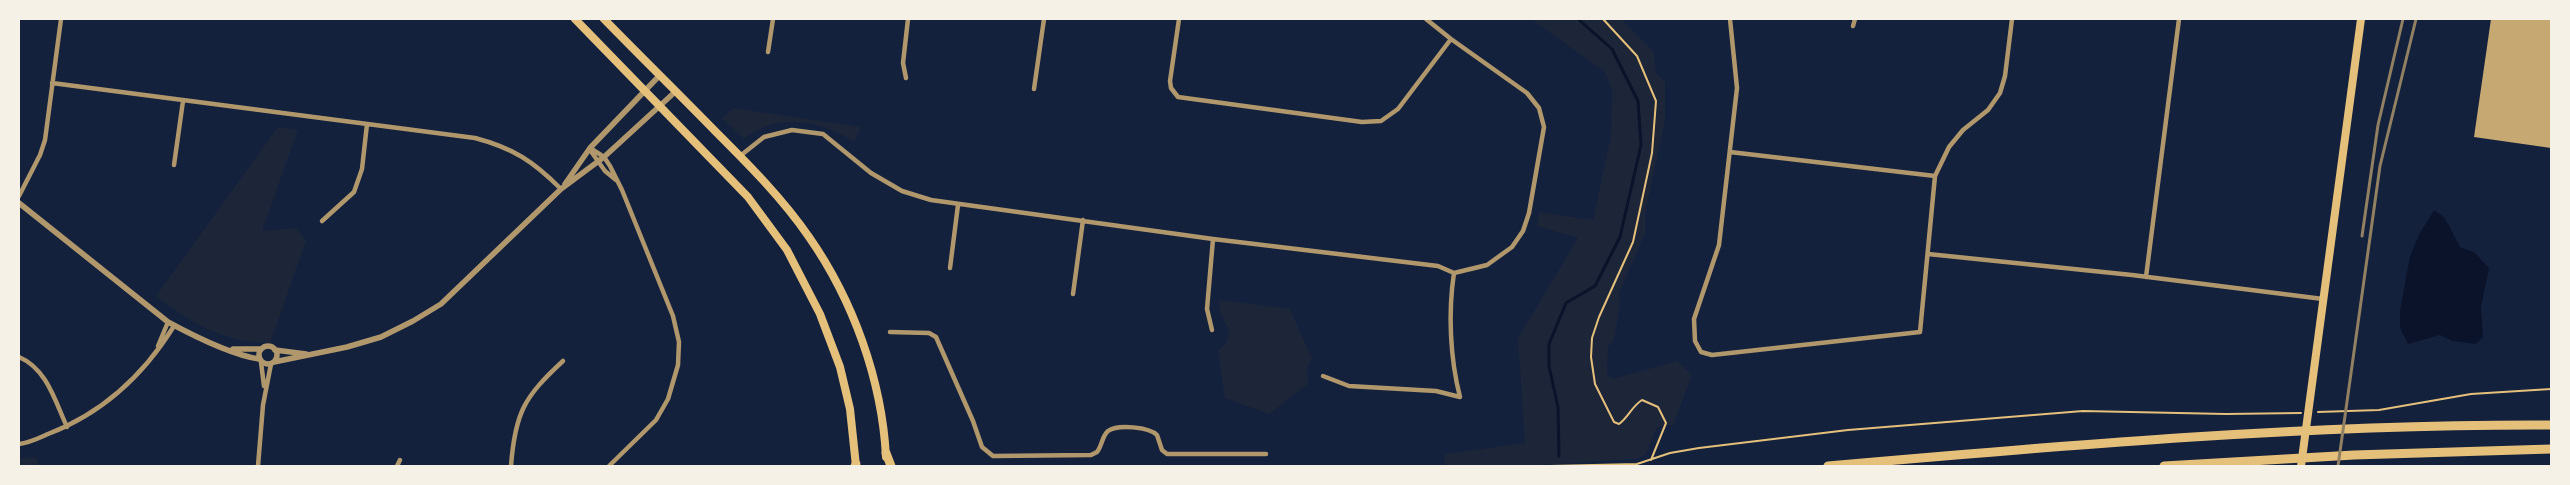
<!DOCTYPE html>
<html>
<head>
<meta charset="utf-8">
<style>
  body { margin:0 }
  #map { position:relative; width:2570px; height:485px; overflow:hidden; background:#14213d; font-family:Barlow,sans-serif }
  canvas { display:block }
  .frame { position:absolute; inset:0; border:20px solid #f6f1e7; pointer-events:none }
</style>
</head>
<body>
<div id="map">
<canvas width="2570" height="485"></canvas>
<div class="frame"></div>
</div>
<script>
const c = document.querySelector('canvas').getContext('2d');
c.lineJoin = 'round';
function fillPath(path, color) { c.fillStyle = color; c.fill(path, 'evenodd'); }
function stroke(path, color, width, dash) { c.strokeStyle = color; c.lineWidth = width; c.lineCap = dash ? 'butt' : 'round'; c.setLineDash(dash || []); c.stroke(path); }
const green = new Path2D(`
  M1531 19H1621L1654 52 1656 74 1665 81V121L1645 213V233L1619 293 1620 304 1614 340 1608 347 1607 374 1613 379 1677 361 1692 375 1673 425 1657 427 1646 454 1636 459 1524 466H1444L1445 454 1525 443 1518 338 1578 238 1537 226 1539 212 1593 220 1611 136 1612 89 1605 72Z
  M733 108 861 127 854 142C822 120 776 112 744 139L722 118Z
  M278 127 298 130 262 231 296 228 306 241 270 343C226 343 190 323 156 296Z
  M1219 300 1290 309 1312 359 1307 368 1308 384 1269 414 1225 398 1218 350 1226 344 1230 331 1220 313Z
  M36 457 39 466H19V459Z`);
const water = new Path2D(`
  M2434 210 2445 218 2460 247 2474 252 2489 268 2481 307 2483 337 2476 344 2452 341 2440 335 2408 344 2400 328V311L2410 256 2420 233Z`);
const stream = new Path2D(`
  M1559 456 1558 407 1549 366V344L1566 303 1595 286 1620 237 1641 145 1638 101 1612 49 1578 19`);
const building = new Path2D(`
  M2491 19H2551V148L2474 137Z`);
const path = new Path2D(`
  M1603 19 1637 56 1656 101 1652 153 1633 242 1599 317 1592 338 1591 357 1595 384 1614 422 1619 424C1628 418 1632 406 1642 400L1658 407 1666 423 1651 460
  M2318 412 2379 410 2471 394 2551 389
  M1377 466H1405
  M1549 466 1637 464 1670 453 1699 448 1848 430 2083 411 2226 414 2301 413`);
const minor = new Path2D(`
  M1179 19 1170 81 1171 88 1178 97 1362 122 1381 121 1398 109 1451 39
  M1730 19 1737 88 1719 245 1694 319 1695 341 1701 352 1712 355 1920 332 1935 176 1949 147 1963 130 1988 110 2000 93 2005 76 2012 19
  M1853 26 1855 19
  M768 52 773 19
  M906 78 903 63 908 19
  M52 83 475 138C513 148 533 161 561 189
  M1034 89 1044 19
  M590 148 604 157 610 166 622 190 673 316 679 342 678 365 668 399 656 420 609 466
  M590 150 605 171 616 180
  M1730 152 1935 176
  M740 156 764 137 792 130 823 134 871 173 902 191 931 200 1213 239 1438 266 1454 273 1487 265 1512 247 1523 231 1529 213 1544 127 1539 108 1527 93 1451 39 1426 19
  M174 165 183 101
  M19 196 40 155 45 140 61 19
  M322 221 354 192 362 169 367 124
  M1928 254 2132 275 2323 299
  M950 268 958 205
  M2146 277 2179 19
  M1073 294 1083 220
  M1212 330 1207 309 1213 239
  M890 332 929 333 936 337 973 421 982 447 993 456 1091 455 1097 452C1102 446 1102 436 1108 431 1118 424 1149 427 1157 435L1162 450 1167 454H1266
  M158 346 168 322
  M19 357C47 369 55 401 67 427
  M261 362 264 386
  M1323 376 1349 386 1436 391 1460 397C1450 358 1448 312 1454 273
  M19 444C29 443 39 438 48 434 103 413 143 376 174 326
  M258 466 263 405 271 364
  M397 466 400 460
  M511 466C515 413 524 397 563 361`);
const tertiary = new Path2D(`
  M565 184 590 148 660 75
  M19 203 168 322C192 335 233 355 259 359
  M259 355a9 9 0 1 1 18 0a9 9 0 1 1-18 0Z
  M233 349H261
  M275 350 306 354
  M274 362 347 347 381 337 413 321 441 304 561 189 604 157 676 91`);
const primary = new Path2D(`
  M575 19 748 197 787 250 820 314 840 367 850 409 856 466
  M604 19C641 57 679 94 716 132 749 165 783 199 809 237 853 300 882 380 886 457
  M2301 466 2361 19`);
const motorway = new Path2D(`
  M886 453 891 466
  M855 466 856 464
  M1828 466C2068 445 2309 424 2551 425
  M2164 466 2354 455 2551 449`);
const rail = new Path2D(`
  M2362 236 2378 125 2403 19
  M2338 466 2380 166 2416 19`);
fillPath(green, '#1d2539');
fillPath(water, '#0b132b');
stroke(stream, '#0b132b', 3);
fillPath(building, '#c6a872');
stroke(path, '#e5c07b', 2);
stroke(minor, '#b1986c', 4.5);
stroke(tertiary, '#b1986c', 5.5);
stroke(primary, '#e5c07b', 8);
stroke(motorway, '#e5c07b', 9);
stroke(rail, '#918062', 3);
</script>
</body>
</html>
